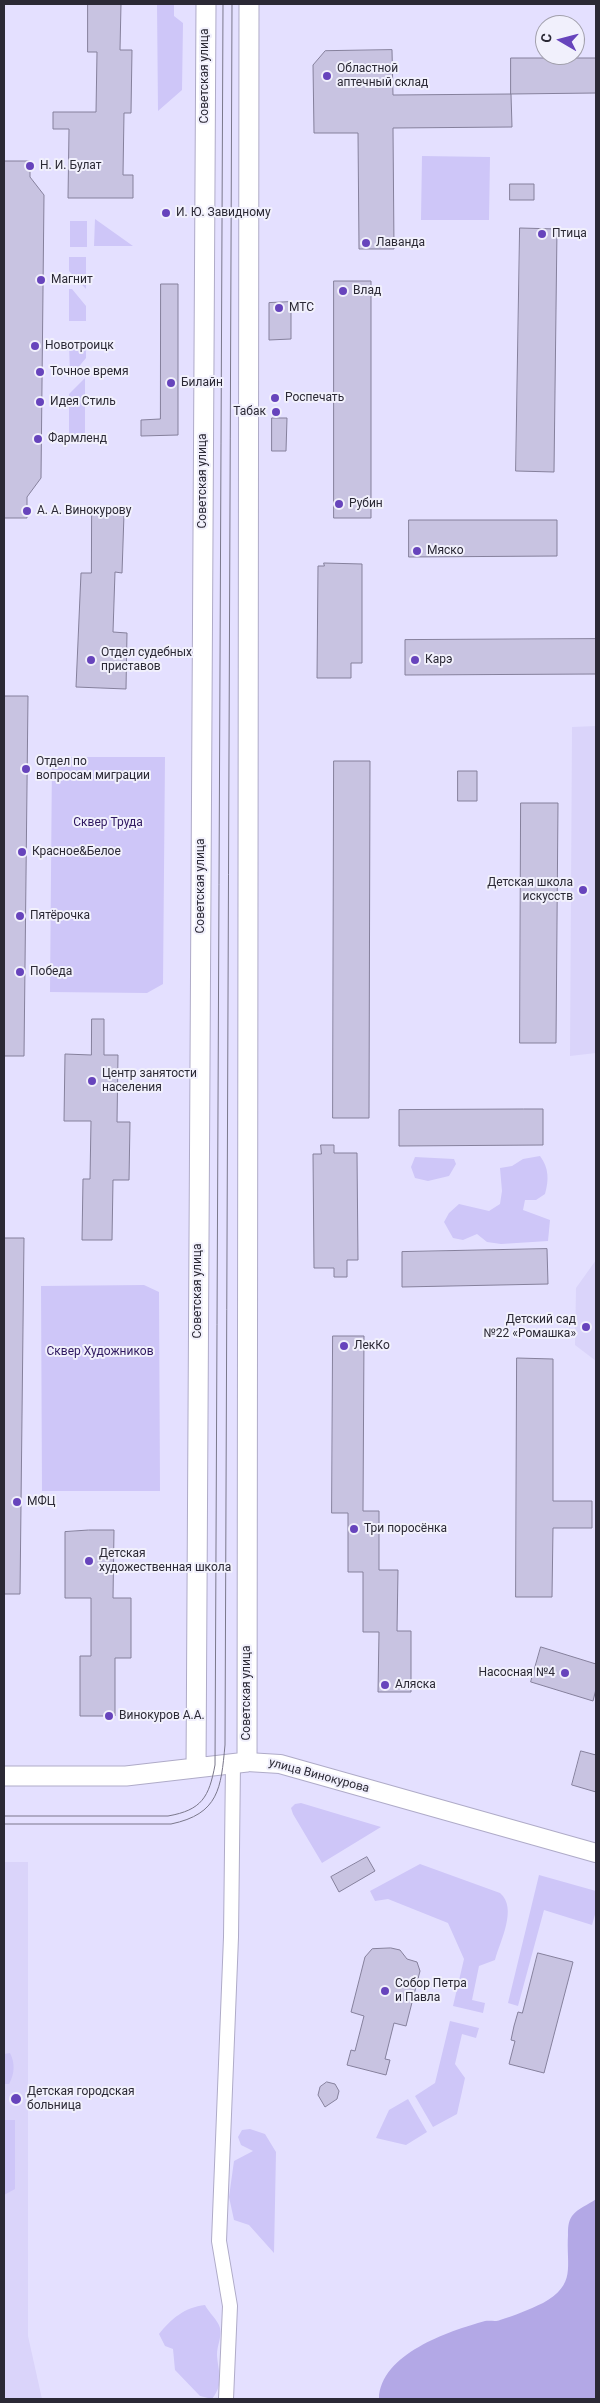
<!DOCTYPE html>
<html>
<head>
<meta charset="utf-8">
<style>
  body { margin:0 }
  #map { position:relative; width:600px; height:2403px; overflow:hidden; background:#e4e0ff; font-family:Roboto,sans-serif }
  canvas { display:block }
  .frame { position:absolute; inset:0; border:5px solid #2b2935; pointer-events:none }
  .north { position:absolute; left:535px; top:15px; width:50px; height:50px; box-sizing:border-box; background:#f1f0fc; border:1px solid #a2a0ac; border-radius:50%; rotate:278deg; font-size:14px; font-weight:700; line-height:20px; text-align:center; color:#2b2935 }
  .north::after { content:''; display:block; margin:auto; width:18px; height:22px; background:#6744bc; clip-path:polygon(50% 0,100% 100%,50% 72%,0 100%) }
</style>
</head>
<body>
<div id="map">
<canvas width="600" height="2403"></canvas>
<div class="frame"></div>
<div class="north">С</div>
</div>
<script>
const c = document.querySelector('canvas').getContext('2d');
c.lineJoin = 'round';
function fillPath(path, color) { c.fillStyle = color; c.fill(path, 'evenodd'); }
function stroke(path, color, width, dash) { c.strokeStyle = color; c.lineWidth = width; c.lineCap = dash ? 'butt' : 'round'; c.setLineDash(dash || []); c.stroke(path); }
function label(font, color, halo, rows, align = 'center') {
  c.font = font + ' Roboto,sans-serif'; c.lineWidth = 4; c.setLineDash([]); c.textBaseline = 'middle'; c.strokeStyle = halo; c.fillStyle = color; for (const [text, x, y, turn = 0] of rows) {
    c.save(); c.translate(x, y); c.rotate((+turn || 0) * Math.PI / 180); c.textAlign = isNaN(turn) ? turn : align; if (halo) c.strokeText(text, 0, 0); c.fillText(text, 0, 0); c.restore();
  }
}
const built = new Path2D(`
  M596 726V1053L570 1056 572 727Z
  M596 1260V1361L575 1345 576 1288Z
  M4 1862H28V2336L42 2399H4Z`);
const green = new Path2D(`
  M157 4H174V16L183 23 182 90 158 111Z
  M422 156 490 157 489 220H421Z
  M95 219 133 246H94Z
  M70 221H87V247H70Z
  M69 257H86V289L69 271Z
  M69 289H72L86 306V321H69Z
  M69 344H86V358L71 376 70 375Z
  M85 378V442H69V394Z
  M52 757H165L163 984 147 993 50 992Z
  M540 1156C549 1168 549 1180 545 1194L536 1200H525L523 1210 550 1220 548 1241 501 1244 487 1242 477 1234 463 1240 453 1238 444 1222 449 1213 459 1204 489 1211 500 1204 502 1191 500 1168 512 1166 523 1159Z
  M415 1157 454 1159 456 1164 449 1176 428 1181 415 1178 411 1167Z
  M144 1285 159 1292 160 1491H42L41 1286Z
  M301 1803 381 1827 322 1863 293 1814 291 1808 295 1804Z
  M420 1864 500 1893C518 1908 500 1941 495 1960L479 1966 472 2000 485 2003 483 2013 453 2006 464 1959 448 1923 388 1899 375 1901 370 1891Z
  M539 1875 596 1891V1911L592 1925 544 1910 518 2006 508 2003Z
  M450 2021 479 2028 476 2038 462 2034 455 2064 465 2078 457 2114 433 2127 415 2096 435 2083Z
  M10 2053C15 2063 15 2073 9 2084H4V2054Z
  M408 2099 427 2132 406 2145 376 2138 389 2110Z
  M4 2120H15V2189L4 2195Z
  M250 2129 265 2134 276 2152 274 2253 249 2225 234 2220 229 2197 234 2161 253 2151 241 2145 238 2137 242 2130Z
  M205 2305C209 2313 218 2320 220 2328 222 2337 217 2345 217 2355 218 2373 225 2382 212 2399L200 2396 175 2370 173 2349 165 2346 159 2334C171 2319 185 2307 205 2305Z`);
const water = new Path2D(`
  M596 2199V2399H379C380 2354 449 2331 485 2321 490 2320 496 2322 500 2320 514 2316 530 2309 543 2303 577 2284 566 2267 568 2235 568 2228 568 2222 572 2216 578 2208 588 2205 596 2199Z`);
const building = new Path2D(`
  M88 4H121L120 50H132L131 113H124L123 175H133V198H68L69 129H53V112H96L97 52H88Z
  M392 50 393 95 511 94 512 127 393 128 394 249H359L358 133H314L313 65 325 51Z
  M511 58H596V93L511 94Z
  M4 161H30V177L44 195 41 478 27 497V518H4Z
  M510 184H534V200H510Z
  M520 228 557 229 554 472 516 471Z
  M334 281H371V518H334Z
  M161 284H178V435L141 436V420L160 419Z
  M291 302V339L269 340V303Z
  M272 418H287L286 451H272Z
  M92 513 124 514 122 573 115 572 113 632 127 633 126 689 76 687 81 573H91Z
  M409 520H557V556L409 557Z
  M324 563 362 564V663H351V678H317L318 566H324Z
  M596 639V674L405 675V640Z
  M4 696H28L24 1056H4Z
  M334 761H370L369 1118H333Z
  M458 771H477V801H458Z
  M521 803H558L556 1043H520Z
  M92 1019H104V1055H118L117 1122H130L129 1180H113L112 1240H82L83 1179H90L91 1121H64L65 1054 91 1055Z
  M524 1109H543V1145L399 1146V1110Z
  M321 1145H334V1153H357L358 1260H347V1277H334V1268H314L313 1154H321Z
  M4 1238H24L20 1594H4Z
  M547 1249 548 1284 402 1287V1252Z
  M333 1336H364L363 1511H379V1570H398L397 1631H411V1692H378L379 1632H363V1572H348V1513H332Z
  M517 1358 553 1359V1501H592V1528H553L552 1597H516Z
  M89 1530H114L113 1598H131V1658H115V1716H80V1656H91V1598H65V1532Z
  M541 1647 596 1664V1689L593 1701 531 1682Z
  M581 1751 596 1755V1792L572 1785Z
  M367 1857 375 1871 339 1892 331 1877Z
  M391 1948 400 1950 407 1959 417 1962 420 1971 406 2026 394 2023 385 2059 390 2060 386 2075 347 2065 351 2050 355 2051 364 2016 351 2012 365 1957 372 1949Z
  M538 1953 573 1962 544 2073 509 2064 515 2041 511 2040 514 2026 518 2012 522 2013Z
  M327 2082 335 2084 339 2091 337 2099 325 2107 318 2095 320 2087Z`);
const minor = new Path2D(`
  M226 2399 230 2306 219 2241 231 1937 233 1763`);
const tertiary = new Path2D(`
  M247 1762 280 1764 596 1853`);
const secondary = new Path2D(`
  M196 1767 206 4
  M4 1776H126L247 1762 249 4`);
const tram = new Path2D(`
  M4 1816H168C202 1810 209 1797 215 1765L223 4
  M4 1824H171C219 1814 221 1788 225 1745L232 4`);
const markers = [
  [327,76,5,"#6744bc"],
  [30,166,5,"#6744bc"],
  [166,213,5,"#6744bc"],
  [542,234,5,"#6744bc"],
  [366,243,5,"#6744bc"],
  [41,280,5,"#6744bc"],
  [343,291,5,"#6744bc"],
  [279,308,5,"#6744bc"],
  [35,346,5,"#6744bc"],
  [40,372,5,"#6744bc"],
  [171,383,5,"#6744bc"],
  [275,398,5,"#6744bc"],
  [40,402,5,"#6744bc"],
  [276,412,5,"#6744bc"],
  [38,439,5,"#6744bc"],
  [339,504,5,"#6744bc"],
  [27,511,5,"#6744bc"],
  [417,551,5,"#6744bc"],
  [91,660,5,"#6744bc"],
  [415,660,5,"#6744bc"],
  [26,769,5,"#6744bc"],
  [22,852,5,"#6744bc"],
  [583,890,5,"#6744bc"],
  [20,916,5,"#6744bc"],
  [20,972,5,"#6744bc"],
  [92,1081,5,"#6744bc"],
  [586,1327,5,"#6744bc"],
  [344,1346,5,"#6744bc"],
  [17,1502,5,"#6744bc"],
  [354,1529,5,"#6744bc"],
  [89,1561,5,"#6744bc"],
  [565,1673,5,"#6744bc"],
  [385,1685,5,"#6744bc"],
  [109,1716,5,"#6744bc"],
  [385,1991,5,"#6744bc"],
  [16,2099,6,"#6744bc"]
];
const poiNames = [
  ["Областной",337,69],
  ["аптечный склад",337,83],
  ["Н. И. Булат",40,166],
  ["И. Ю. Завидному",176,213],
  ["Птица",552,234],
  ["Лаванда",376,243],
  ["Магнит",51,280],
  ["Влад",353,291],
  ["МТС",289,308],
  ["Новотроицк",45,346],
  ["Точное время",50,372],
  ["Билайн",181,383],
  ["Роспечать",285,398],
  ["Идея Стиль",50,402],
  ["Табак",266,412,"right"],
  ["Фармленд",48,439],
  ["Рубин",349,504],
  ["А. А. Винокурову",37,511],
  ["Мяско",427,551],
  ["Отдел судебных",101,653],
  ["приставов",101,667],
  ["Карэ",425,660],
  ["Отдел по",36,762],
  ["вопросам миграции",36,776],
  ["Красное&Белое",32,852],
  ["Детская школа",573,883,"right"],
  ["искусств",573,897,"right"],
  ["Пятёрочка",30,916],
  ["Победа",30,972],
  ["Центр занятости",102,1074],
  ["населения",102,1088],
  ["Детский сад",576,1320,"right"],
  ["№22 «Ромашка»",576,1334,"right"],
  ["ЛекКо",354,1346],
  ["МФЦ",27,1502],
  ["Три поросёнка",364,1529],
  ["Детская",99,1554],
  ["художественная школа",99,1568],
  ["Насосная №4",555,1673,"right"],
  ["Аляска",395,1685],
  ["Винокуров А.А.",119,1716],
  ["Собор Петра",395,1984],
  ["и Павла",395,1998],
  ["Детская городская",27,2092],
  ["больница",27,2106]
];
const streetNames = [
  ["Советская улица",205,76,-90],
  ["Советская улица",203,481,-90],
  ["Советская улица",201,886,-90],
  ["Советская улица",198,1291,-90],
  ["Советская улица",247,1693,-90],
  ["улица Винокурова",319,1776,15]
];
const parkNames = [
  ["Сквер Труда",108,823],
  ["Сквер Художников",100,1352]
];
fillPath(built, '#dad4fa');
fillPath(green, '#cec6f8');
fillPath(water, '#b3a8e6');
fillPath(building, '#c8c3e1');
stroke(building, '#85809c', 1);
stroke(minor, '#afabc8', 16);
stroke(tertiary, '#afabc8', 20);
stroke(secondary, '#afabc8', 21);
stroke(minor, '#fff', 14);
stroke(tertiary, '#fff', 18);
stroke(secondary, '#fff', 19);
stroke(tram, '#7a778b', 1);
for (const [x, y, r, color] of markers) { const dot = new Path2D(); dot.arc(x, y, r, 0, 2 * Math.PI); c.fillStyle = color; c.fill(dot); stroke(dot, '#f1f0fc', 2); }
label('12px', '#2b2935', '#f1f0fc', poiNames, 'left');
label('12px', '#2b2935', '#f1f0fc', streetNames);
label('12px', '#2f1860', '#f1f0fc', parkNames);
</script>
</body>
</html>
